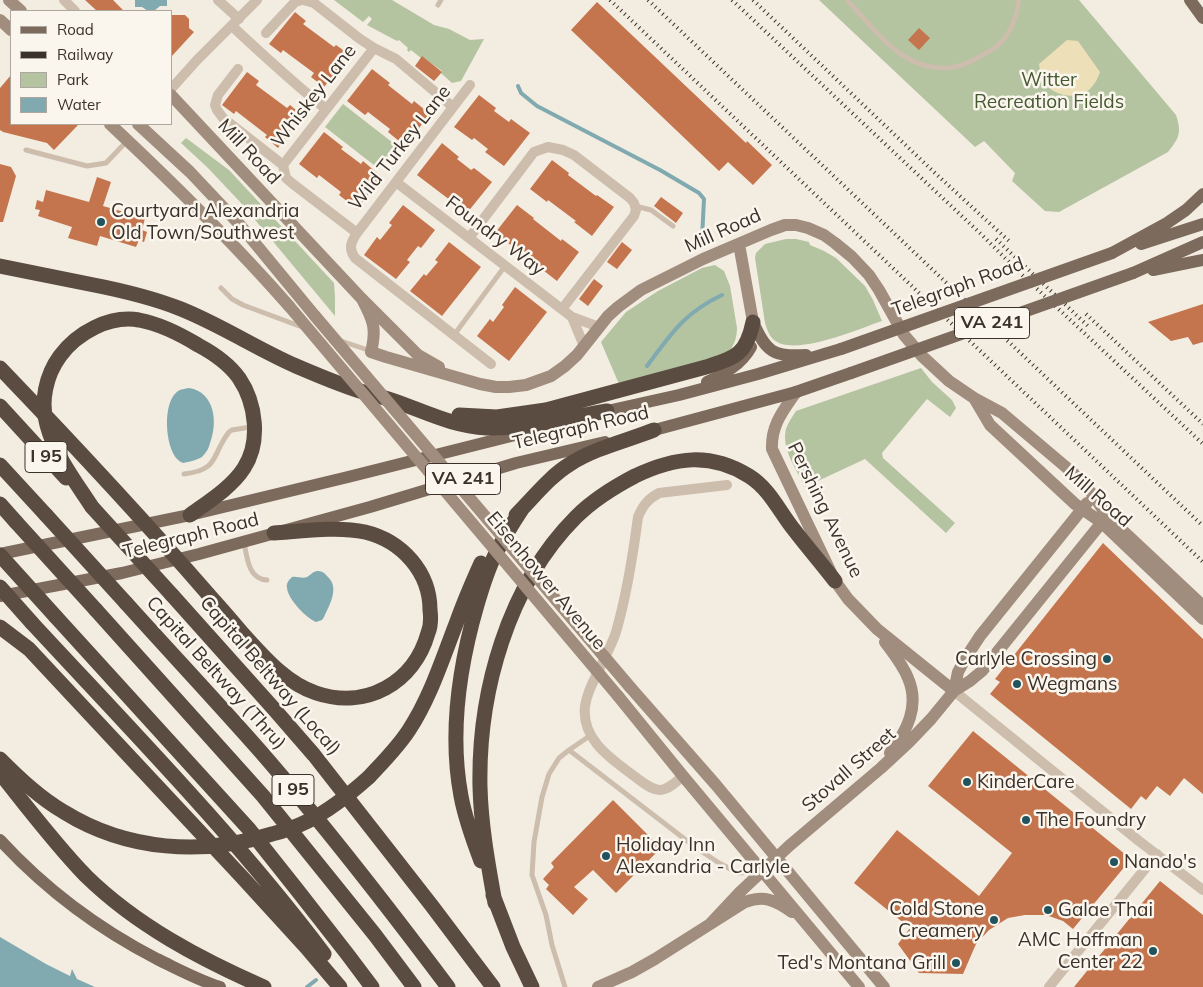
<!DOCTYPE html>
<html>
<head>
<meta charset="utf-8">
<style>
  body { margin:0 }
  #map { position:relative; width:1203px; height:987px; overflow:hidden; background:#f3ece1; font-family:Mulish,sans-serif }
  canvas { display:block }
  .legend { position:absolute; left:10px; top:10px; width:162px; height:115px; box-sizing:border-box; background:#faf6ee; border:1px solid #ada7a0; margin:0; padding:6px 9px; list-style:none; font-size:15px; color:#3a312b }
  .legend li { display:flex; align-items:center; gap:10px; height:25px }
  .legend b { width:25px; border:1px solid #ada7a0 }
</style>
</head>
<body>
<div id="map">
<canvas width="1203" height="987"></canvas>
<ul class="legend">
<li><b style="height:6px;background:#7c6a5c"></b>Road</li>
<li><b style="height:6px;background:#3a312b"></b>Railway</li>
<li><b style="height:14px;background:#b4c3a0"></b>Park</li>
<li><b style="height:14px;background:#80aab0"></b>Water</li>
</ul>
</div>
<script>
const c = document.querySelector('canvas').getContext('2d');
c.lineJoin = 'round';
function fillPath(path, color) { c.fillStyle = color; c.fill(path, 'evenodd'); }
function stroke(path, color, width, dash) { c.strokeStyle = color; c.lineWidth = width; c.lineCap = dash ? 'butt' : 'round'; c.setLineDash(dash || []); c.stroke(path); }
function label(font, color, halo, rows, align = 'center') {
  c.font = font + ' Mulish,sans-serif'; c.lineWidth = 5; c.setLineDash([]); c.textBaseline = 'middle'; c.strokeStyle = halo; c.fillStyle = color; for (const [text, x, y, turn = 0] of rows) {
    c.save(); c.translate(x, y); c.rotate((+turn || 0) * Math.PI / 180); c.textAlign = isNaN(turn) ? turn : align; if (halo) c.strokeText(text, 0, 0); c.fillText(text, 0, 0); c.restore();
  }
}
const green = new Path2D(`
  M334 0H392L434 25 449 29 470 40 484 39 461 81 452 83 441 73 442 71 422 57 421 58 411 50 409 52 407 50 408 48 399 40 397 41 367 25 372 19 369 16 363 22Z
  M819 0H1079L1176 115C1182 133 1179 138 1168 152L1059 212 1045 211 1012 181 1015 173 984 141 975 147Z
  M343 104 397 146 379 169 325 127Z
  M186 138 229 170 334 283 335 298V316L241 203 208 168 181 143Z
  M786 239H796L809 242 810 245 824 251 836 258 865 286 873 300 882 321C858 329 795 357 774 340 769 336 767 329 765 323L755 258 756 253 765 244Z
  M715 265 724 271 730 286 737 328C737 335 735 345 729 351 727 354 721 355 718 357L619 384 601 342 626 312 658 291 702 268Z
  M921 368 932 382 952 400 956 408 950 417 927 399 882 453 883 458 955 523 946 533 865 459 805 487C797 470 781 449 786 429 788 423 792 417 796 411Z`);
const sand = new Path2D(`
  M1067 40 1078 41 1100 72C1098 78 1095 84 1090 89 1077 100 1055 97 1045 83 1041 77 1040 71 1039 64Z`);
const water = new Path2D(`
  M135 0H167V6H160L154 11H148L142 7H135Z
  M189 388C215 392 218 423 210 443 209 448 206 453 202 457 197 460 189 462 183 463 181 462 179 461 177 459 165 446 162 402 178 391 181 389 185 389 189 388Z
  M317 571C321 571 324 572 327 576 340 587 330 604 324 617L322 620 316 622C306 618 288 599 287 588 286 583 289 580 292 577 297 576 303 579 307 577 311 575 312 572 317 571Z
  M0 937 46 964 70 976 72 969 77 979 95 987H0Z`);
const stream = new Path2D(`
  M518 86 521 93 537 106 660 170 699 193 704 199 702 238
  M647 366C671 334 684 313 722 295
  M307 987 316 980`);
const building = new Path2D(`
  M85 0H113L124 11H97Z
  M597 2 746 143 747 141 772 165 753 185 728 162 719 171 571 30Z
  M295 12 306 21 303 24 334 47 336 45 350 55 324 87 311 77 314 73 283 50 281 53 269 44Z
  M171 15H185L189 19V28L194 32 171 57Z
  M919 28 930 38 919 50 908 40Z
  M422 56 442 72 434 81 415 66Z
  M372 69 390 83 388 85 412 104 414 101 430 114 405 146 388 132 390 129 368 112 365 115 347 101Z
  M247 72 259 81 256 85 287 108 290 105 302 115 278 148 265 137 267 135 236 111 234 114 222 105Z
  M11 75V124H79L54 150 47 143 3 132 0 130V88Z
  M479 95 496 108 494 111 509 122 511 119 530 133 504 166 485 152 488 149 474 138 472 140 454 127Z
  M324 132 343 147 341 149 361 164 363 161 382 177 357 209 339 195 341 192 319 175 317 178 299 164Z
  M442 143 459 157 457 159 471 170 474 168 492 182 467 213 417 175Z
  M552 160 569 173 568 175 596 196 597 195 614 207 592 236 574 222 576 221 548 200 547 202 530 189Z
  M0 164 11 167 16 176 3 222H0Z
  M97 177 111 182 103 206 145 218 142 230 147 232 144 242 139 240 136 247 100 236 97 246 68 238 72 227 38 216 40 210 35 209 37 200 43 202 46 190 89 202Z
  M661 197 683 213 676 223 654 206Z
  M403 205 435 230 421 248 418 246 407 260 410 262 396 279 364 255 377 237 380 240 392 225 389 223Z
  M517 205 534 218 533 219 561 241 562 239 579 252 557 281 539 267 541 265 514 244 512 246 495 233Z
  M449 242 481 267 442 316 410 291 424 274 426 276 438 262 435 260Z
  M622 242 632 250 617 269 607 262Z
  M594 279 603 286 588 306 579 299Z
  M515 287 547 312 509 361 477 336 490 319 493 322 504 307 502 305Z
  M1203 304V342L1193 345 1188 337 1171 341 1148 322Z
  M1103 543 1203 639V794L1184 778 1170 796 1157 786 1146 800 1141 796 1131 809 990 694 1000 682 995 679Z
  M973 731 1131 859 1073 929 1063 921 1046 915H1025L1008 918 989 930 976 944 963 974 919 973 898 944 910 928 854 883 897 830 979 896 1012 853 928 786Z
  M613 800 661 848 616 893 593 870 574 887 588 899 573 915 546 889 549 885 543 879 554 867 551 863Z
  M1160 881 1203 915V987H1074Z`);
const lane = new Path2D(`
  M847 0C864 18 886 46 907 58 920 66 940 70 955 67 966 65 977 58 986 53 991 50 996 48 999 44 1011 34 1017 15 1019 0
  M438 5 441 0
  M26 150 87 166 106 163 127 141
  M635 206 651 210 673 226
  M221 288 232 299 243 305 302 327
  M454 335 505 266
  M341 341 371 351
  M184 474C220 470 211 455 229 432L232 430 251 427
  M244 542C247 557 248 579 267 580
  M569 750 695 847 719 863 738 873 757 872
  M565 987 552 945 546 915 532 875 534 842 542 797 549 774 559 758 569 750 591 735`);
const street = new Path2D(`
  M64 0 75 11
  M218 0 239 19
  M303 0 314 3 360 39 374 48 396 59 453 107
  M232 26C263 55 293 83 326 109
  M266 33 295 2 302 0
  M238 69 218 95 215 105 217 110 223 118 283 165 286 178 293 184 357 233
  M470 85 357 233C351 242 348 248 355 258L491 364
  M171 89 197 60 257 0
  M283 165 374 48
  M396 182 572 317 599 327
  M469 238 534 152 548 147 563 150 574 155 630 198 634 203 636 210 634 216 562 309
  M572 317 584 346
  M954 691 1139 841 1203 890
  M683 776C664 793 659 795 638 779 613 760 581 741 585 706 587 693 593 681 599 670 604 658 612 645 616 632 627 594 633 555 638 517 643 505 648 499 659 493L727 485
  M1049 987 1157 854`);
const secondary = new Path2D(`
  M9 0 21 11
  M0 20 11 30
  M171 95 362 299 418 355 439 367
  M110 124C172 182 233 242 289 306
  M138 124 190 172 240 225 315 316
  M739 244 753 322
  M362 299C373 320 377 328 371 352L386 357 480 384 496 387H509L526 385 551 376 565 366 577 355 608 316 618 307 641 290 703 259 771 230 785 225H796L808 228 824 235 835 243 852 257 869 275 879 290 904 335 922 356 949 381 974 398 1002 413 1073 473 1094 496 1107 516 1203 606
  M796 392C783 411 771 425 772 449L835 581 848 599 877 629 954 691
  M974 398 990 425 1075 504 1101 522 1203 619
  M885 642C893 653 903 665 908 678 920 706 907 731 890 753
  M630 687 716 785 884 987
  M954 691 958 672 965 659 980 636 1087 503
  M618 696 683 776 859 987
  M710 924 740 892 789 846 881 768 909 742 931 719 954 691 970 681 982 671 1107 516
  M598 987 632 972 655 959 745 902C764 895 775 900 792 912`);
const primary = new Path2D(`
  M1190 0 1203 18
  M1141 244 1203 224
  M1112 253 1167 223 1186 210 1203 194
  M1153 270 1203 260
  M1133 273 1203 242
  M753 322C766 352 773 357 806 355
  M707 382C724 374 741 365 751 347
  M598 413 679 395 758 374 841 349
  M647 432 796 392 851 373
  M0 554 190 515 348 477 531 431
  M0 596 122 573 199 554 370 507 516 463 605 442
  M0 840C46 890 97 928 157 959 178 969 198 980 220 987`);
const highway = new Path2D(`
  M0 266C30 272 60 278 89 284 120 290 151 297 181 309 221 325 257 349 296 366 317 375 338 384 360 391 373 395 387 398 400 403 430 414 454 426 487 428 527 429 567 418 607 411
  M0 406 66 478
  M459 415 497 417 546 410 706 367C736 357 746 355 753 322
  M0 465 46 515
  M0 504 16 522
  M92 507C75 481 55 455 47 425 40 402 46 375 60 356 77 333 109 315 139 320 160 324 180 334 198 345 213 353 229 364 239 378 256 403 261 442 244 468 232 487 208 502 190 515
  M516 515C534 497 549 477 570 464 595 448 626 441 654 430
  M208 594C220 607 232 621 243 634 264 657 286 683 316 693 366 710 414 683 428 633 431 626 431 618 430 610 430 572 402 541 365 532 338 526 302 531 274 533
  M172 595 274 709 314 755 432 906 493 987
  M126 603C171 653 217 702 261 752 327 828 388 907 448 987
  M96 610 263 796 375 935 414 987
  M56 617 248 828 298 891 348 955 372 987
  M32 623C132 731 235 836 324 954
  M0 627 29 649 242 877 306 947 340 987
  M0 773C28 808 55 844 86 876 136 925 200 959 264 987
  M369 777C383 762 398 747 409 730 430 698 442 660 456 624 463 604 472 583 481 563
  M481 861C473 840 465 818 461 796 449 732 459 667 477 605 482 588 487 571 495 555 503 539 512 524 522 509
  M493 895 513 947 532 987
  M495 903C488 864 481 826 480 787 478 692 508 585 576 517 593 500 614 487 635 476 675 457 710 452 749 476 770 489 780 513 795 531 808 548 822 564 835 581`);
const rail = new Path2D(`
  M610 0 1203 562
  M648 0 1203 526
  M732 0 982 235 1020 273 1203 444
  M753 0 936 174 1010 242
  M996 239 1090 328
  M1086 314 1203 424`);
const secondaryBridge = new Path2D(`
  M289 306 618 696
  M315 316 630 687`);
const primaryBridge = new Path2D(`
  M841 349 1112 253
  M851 373 1133 273`);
const highwayBridge = new Path2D(`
  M0 368C71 442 141 517 208 594
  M92 507 172 595
  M46 515 126 603
  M16 522 96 610
  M0 555 56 617
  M0 587 32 623
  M0 759C20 779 40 798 64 812 127 851 203 856 272 834 284 831 296 827 308 821 330 810 350 794 369 777`);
const markers = [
  [101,222,5,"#20535c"],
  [1107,659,5,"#20535c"],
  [1017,684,5,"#20535c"],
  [967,782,5,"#20535c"],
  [1026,820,5,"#20535c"],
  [606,856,5,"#20535c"],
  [1114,862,5,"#20535c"],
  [1048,910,5,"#20535c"],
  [994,920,5,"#20535c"],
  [1153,951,5,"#20535c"],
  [956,963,5,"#20535c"]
];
const shields = [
  [992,323,75],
  [46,457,42],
  [463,479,75],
  [293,790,42]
];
const shieldNames = [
  ["VA 241",992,323],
  ["I 95",46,457],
  ["VA 241",463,479],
  ["I 95",293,790]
];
const parkNames = [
  ["Witter",1049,80],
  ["Recreation Fields",1049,102]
];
const streetNames = [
  ["Whiskey Lane",314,96,-52],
  ["Wild Turkey Lane",400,148,-52],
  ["Mill Road",249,152,47],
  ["Mill Road",723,231,-24],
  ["Foundry Way",495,236,37],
  ["Telegraph Road",958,287,-20],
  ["Telegraph Road",581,428,-13],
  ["Mill Road",1098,497,41],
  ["Pershing Avenue",825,510,64],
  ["Telegraph Road",191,536,-14],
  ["Eisenhower Avenue",546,581,50],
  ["Capital Beltway (Thru)",216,673,48],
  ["Capital Beltway (Local)",270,676,49],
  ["Stovall Street",849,770,-41]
];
const poiNames = [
  ["Courtyard Alexandria",111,211],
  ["Old Town/Southwest",111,233],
  ["Carlyle Crossing",1097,659,"right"],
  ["Wegmans",1027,684],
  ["KinderCare",977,782],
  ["The Foundry",1036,820],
  ["Holiday Inn",616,845],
  ["Alexandria - Carlyle",616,867],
  ["Nando's",1124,862],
  ["Cold Stone",984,909,"right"],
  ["Creamery",984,931,"right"],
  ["Galae Thai",1058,910],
  ["AMC Hoffman",1143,940,"right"],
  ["Center 22",1143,962,"right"],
  ["Ted's Montana Grill",946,963,"right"]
];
fillPath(green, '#b4c3a0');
fillPath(sand, '#ede0b9');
fillPath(water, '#80aab0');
stroke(stream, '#80aab0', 4);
fillPath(building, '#c5754d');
stroke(lane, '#ccbdac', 5);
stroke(street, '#ccbdac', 10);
stroke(secondary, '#a08d7d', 12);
stroke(primary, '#7c6a5c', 12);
stroke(highway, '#5b4c42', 15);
stroke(rail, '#3a312b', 4, [1, 4]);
stroke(secondaryBridge, '#a08d7d', 12);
stroke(primaryBridge, '#7c6a5c', 12);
stroke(highwayBridge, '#5b4c42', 15);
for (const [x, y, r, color] of markers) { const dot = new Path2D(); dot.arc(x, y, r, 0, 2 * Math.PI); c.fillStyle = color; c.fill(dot); stroke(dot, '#faf6ee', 2); }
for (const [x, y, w] of shields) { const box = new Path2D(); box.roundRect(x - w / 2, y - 15.5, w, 31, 4); c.fillStyle = '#faf6ee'; c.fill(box); stroke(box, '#3a312b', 1); }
label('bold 18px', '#3a312b', null, shieldNames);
label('19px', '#45582f', '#faf6ee', parkNames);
label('19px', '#3a312b', '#faf6ee', streetNames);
label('19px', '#3a312b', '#faf6ee', poiNames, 'left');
</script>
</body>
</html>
